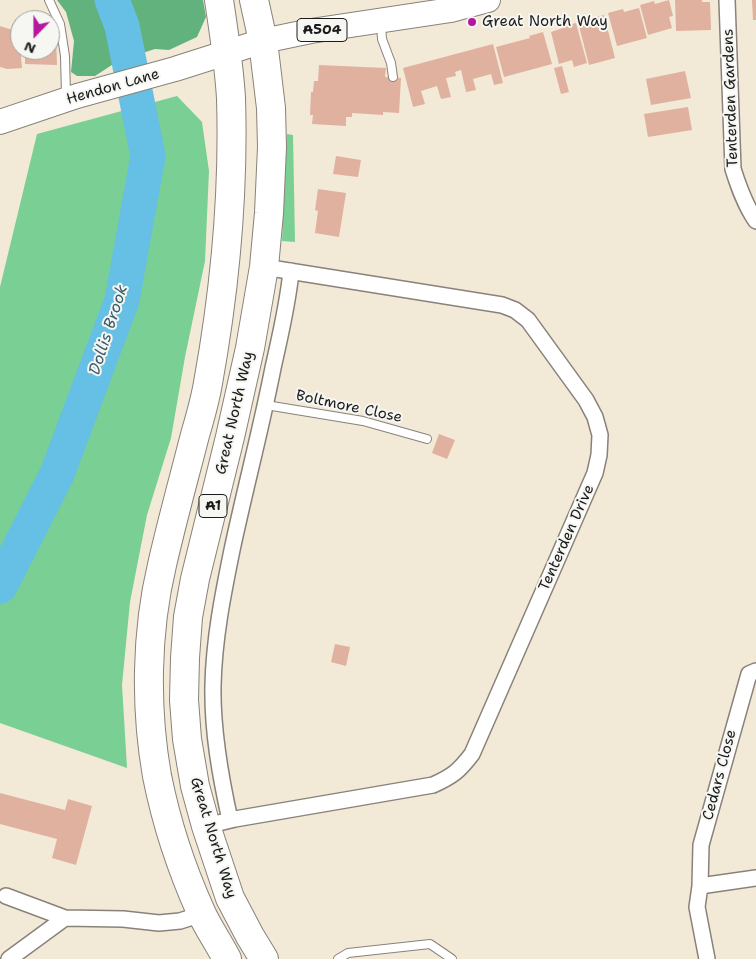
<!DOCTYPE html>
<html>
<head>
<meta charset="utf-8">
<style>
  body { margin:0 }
  #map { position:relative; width:756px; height:959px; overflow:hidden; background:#f3e9d7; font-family:"Shantell Sans",sans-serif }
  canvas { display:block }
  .north { position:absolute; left:10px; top:10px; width:50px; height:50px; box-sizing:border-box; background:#f6f6f2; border:1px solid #9f9f9c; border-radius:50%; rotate:202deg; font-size:14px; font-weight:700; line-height:20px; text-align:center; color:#1c1c1c }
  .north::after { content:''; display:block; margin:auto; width:18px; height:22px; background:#b5179e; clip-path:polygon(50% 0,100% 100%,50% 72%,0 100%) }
</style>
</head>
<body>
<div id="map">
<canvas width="756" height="959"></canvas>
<div class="north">N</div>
</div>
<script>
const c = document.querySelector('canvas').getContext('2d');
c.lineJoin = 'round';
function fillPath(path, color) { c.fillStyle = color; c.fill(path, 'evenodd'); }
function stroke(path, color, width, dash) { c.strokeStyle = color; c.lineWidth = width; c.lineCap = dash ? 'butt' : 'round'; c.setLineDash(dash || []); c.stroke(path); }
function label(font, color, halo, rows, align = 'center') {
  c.font = font + ' "Shantell Sans",sans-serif'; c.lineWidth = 4; c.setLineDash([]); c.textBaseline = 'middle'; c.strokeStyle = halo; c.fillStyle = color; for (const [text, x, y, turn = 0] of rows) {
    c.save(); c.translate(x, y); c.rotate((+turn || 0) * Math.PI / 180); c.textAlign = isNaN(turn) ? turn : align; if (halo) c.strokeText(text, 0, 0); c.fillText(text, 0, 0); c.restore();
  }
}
const green = new Path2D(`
  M177 96 202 122 209 171 205 261 185 357 171 438 147 515 130 602 122 685 127 768 0 723V287L37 134Z
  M287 134 293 135 295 242 282 241Z`);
const forest = new Path2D(`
  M57 0H203L206 17 197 37 169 50 155 49 118 61 95 76H77L71 72 74 41 66 12Z`);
const river = new Path2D(`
  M0 586 57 474 122 300 148 156 122 26 112 0`);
const building = new Path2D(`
  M669 0 673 16 669 17 672 28 648 35 640 5 654 1 655 4Z
  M675 0H702V2H710L711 30 676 31Z
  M752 0H756V20H753Z
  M639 8 647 38 617 46 608 13 623 9 624 12Z
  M604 15 615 58 589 65 578 22Z
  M50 23 56 36 57 65 25 64V50H50Z
  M576 23 587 63 574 67 572 60 559 64 551 32 563 28V26Z
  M0 26 19 32 13 47 20 46 22 68 7 69 0 67Z
  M543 32 552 64 504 77 496 47 530 38 529 36Z
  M493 44 503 83 494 85 491 74 473 79 476 90 466 92 461 70 455 72 456 76 446 78 451 97 441 99 437 86 421 91 425 104 413 107 403 68Z
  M319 65 386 68 385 77 401 78 399 113 383 112V115L352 113V117H346V126L312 124 313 115H310L311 92H313L314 81H318Z
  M562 66 569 92 561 94 554 68Z
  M685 71 691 98 651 105 646 79Z
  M688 107 692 130 648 137 644 114Z
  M336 156 361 160 358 177 333 174Z
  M318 189 346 193 339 237 315 233 318 211 315 210Z
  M439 434 455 440 447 459 432 453Z
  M335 644 350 647 346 666 331 662Z
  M0 793 65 810 68 799 92 806 76 865 52 858 57 839 0 824Z`);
const lane = new Path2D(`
  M49 0 60 24 65 56 66 95
  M381 24 382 39 391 63 393 77
  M266 405 363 421 427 439
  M338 959 348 953 430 944 452 959`);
const street = new Path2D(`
  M727 0 733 169C739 188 745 205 756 221
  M230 820C220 775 212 730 213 685 214 639 223 594 232 550 245 489 261 429 273 368 280 336 288 304 291 271
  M206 826 235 819 433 785C453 776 459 771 472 754L595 473 599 455 600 435 595 417 586 400 528 320 515 310 502 305 264 267
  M700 886 756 878
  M6 896 65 918
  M9 959 65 918 123 919 159 923 180 921 202 914
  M707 959 697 907 700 886 701 845 749 674 756 671`);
const primary = new Path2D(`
  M0 122 77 96 175 69 263 41 311 31 451 10 488 0`);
const highway = new Path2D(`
  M219 0C224 33 229 65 231 98 234 194 225 289 208 383 205 401 200 418 195 435 184 478 172 521 162 565 146 632 145 708 157 776 166 821 182 870 201 912 208 928 219 943 227 959
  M254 0 263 41 271 108 272 147 269 213 264 267 250 348 230 437 195 579 188 617 185 658 184 700 187 739 195 786 206 826 230 898 250 936 264 959`);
const markers = [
  [472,22,5,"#b5179e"]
];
const shields = [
  [322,30,50],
  [213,506,28]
];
const shieldNames = [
  ["A504",322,30],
  ["A1",213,506]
];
const poiNames = [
  ["Great North Way",482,22]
];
const streetNames = [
  ["Hendon Lane",113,87,-16],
  ["Tenterden Gardens",731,98,-92],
  ["Boltmore Close",349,407,12],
  ["Great North Way",235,413,-77],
  ["Tenterden Drive",567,538,-66],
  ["Cedars Close",720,775,-75],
  ["Great North Way",213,838,73]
];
const waterNames = [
  ["Dollis Brook",109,330,-72]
];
fillPath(green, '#79cf94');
fillPath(forest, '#62b27e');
stroke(river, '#66bfe4', 35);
fillPath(building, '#e0b19f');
stroke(lane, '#88827a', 10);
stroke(street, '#88827a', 18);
stroke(primary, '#88827a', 26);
stroke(highway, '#88827a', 30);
stroke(lane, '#fff', 8);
stroke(street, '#fff', 15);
stroke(primary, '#fff', 24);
stroke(highway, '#fff', 28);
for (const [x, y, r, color] of markers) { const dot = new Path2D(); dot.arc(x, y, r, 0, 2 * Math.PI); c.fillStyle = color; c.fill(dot); stroke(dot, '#f6f6f2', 2); }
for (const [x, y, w] of shields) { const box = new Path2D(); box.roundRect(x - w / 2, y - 11.5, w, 23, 4); c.fillStyle = '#f6f6f2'; c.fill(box); stroke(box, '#1c1c1c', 1); }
label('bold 14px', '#1c1c1c', null, shieldNames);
label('15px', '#1c1c1c', '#f6f6f2', poiNames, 'left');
label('15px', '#1c1c1c', '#f6f6f2', streetNames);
label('italic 16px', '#3a5d6c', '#f6f6f2', waterNames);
</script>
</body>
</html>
